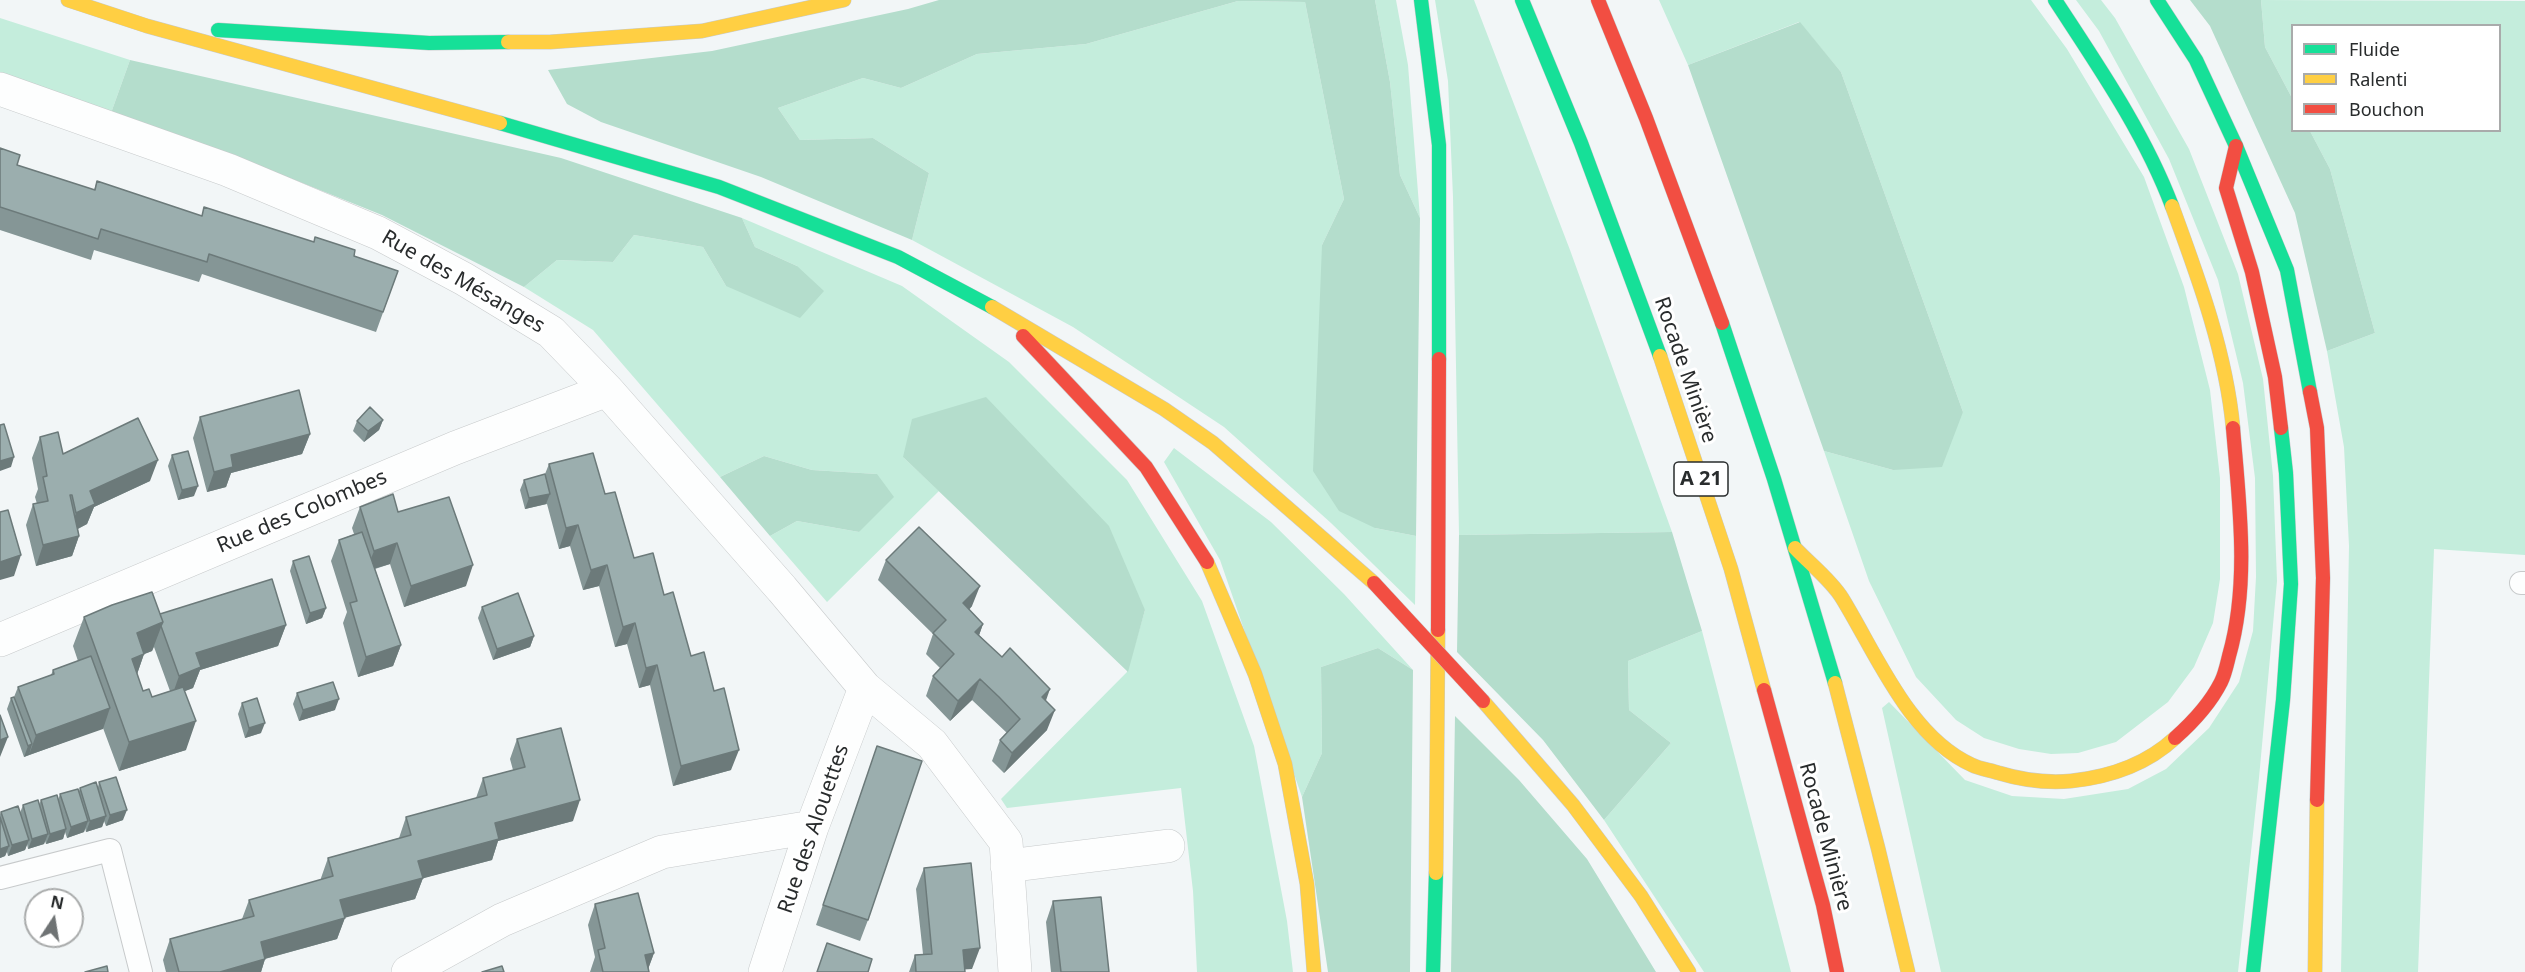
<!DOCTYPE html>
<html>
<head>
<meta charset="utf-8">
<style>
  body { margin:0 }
  #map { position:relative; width:2525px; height:972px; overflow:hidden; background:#f2f6f7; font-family:"Noto Sans",sans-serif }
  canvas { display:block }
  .legend { position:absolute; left:2291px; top:24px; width:210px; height:108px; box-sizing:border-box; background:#fff; border:2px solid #a9abab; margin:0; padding:8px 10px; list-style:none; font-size:18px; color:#292c2d }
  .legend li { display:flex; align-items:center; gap:12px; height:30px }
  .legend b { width:30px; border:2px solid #a9abab }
  .north { position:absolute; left:24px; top:888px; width:60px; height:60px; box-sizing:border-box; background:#fff; border:2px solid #a9abab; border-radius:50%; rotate:12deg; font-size:16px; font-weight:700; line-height:24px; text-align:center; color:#292c2d }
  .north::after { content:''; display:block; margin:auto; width:21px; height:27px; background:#6f7374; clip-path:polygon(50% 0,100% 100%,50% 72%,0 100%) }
</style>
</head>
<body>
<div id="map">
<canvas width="2525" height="972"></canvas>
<ul class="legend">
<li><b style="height:8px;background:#16e098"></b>Fluide</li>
<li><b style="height:8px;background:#ffcf43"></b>Ralenti</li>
<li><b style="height:8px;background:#f24e42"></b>Bouchon</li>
</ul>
<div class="north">N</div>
</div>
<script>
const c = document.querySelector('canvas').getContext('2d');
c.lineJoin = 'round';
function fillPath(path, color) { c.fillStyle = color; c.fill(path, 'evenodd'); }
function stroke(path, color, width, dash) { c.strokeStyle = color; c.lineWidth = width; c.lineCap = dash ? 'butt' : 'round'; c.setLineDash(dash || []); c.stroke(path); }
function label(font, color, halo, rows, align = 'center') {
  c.font = font + ' "Noto Sans",sans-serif'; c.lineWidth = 6; c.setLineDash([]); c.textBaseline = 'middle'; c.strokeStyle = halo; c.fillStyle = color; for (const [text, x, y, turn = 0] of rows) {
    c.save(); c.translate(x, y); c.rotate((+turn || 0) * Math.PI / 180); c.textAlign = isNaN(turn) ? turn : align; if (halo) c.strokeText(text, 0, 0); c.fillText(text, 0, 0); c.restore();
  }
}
const green = new Path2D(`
  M1375 0H1396L1408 65 1420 218 1400 175 1390 82Z
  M1435 0H1474L1570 250 1672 532 1459 535 1453 197 1448 81Z
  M1659 0H2031L2067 49 2144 177 2184 287 2210 390 2220 478V579L2213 623 2194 667 2168 702 2116 742 2078 753 2051 754 2019 749 1984 738 1956 720 1916 677 1869 581 1824 451 1893 470 1963 412 1841 72 1799 22 1688 65Z
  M2076 0H2101L2115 18 2189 149 2238 274 2263 379 2273 476 2277 581 2259 778 2238 972H1941L1882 708 1889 702 1965 780 2012 796 2064 799 2128 789 2166 769 2209 728 2239 682 2253 631 2256 577 2255 478 2243 383 2218 280 2169 159 2099 31Z
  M2261 0 2525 1V555L2434 549 2418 972H2341L2349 546 2344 447 2327 351 2375 333 2330 169 2310 131 2500 130V26H2292V98L2265 47Z
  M1238 1 1305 2 1344 199 1322 245 1375 528 1416 536 1415 605 1331 523 1224 427 1073 327 912 240 929 173 873 138 800 140 778 108 863 78 901 88 977 54 1086 44Z
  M0 18 130 60 111 113 0 75Z
  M742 218 902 286 1009 362 1127 480 1202 601 1254 746 1287 921 1293 972H1197L1193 891 1181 788 1007 808 1001 799 1127 672 1145 610 903 457 939 491 827 602 770 536 797 521 859 532 877 474 812 470 764 456 720 477 593 330 524 287 557 260 613 262 634 235 703 247 726 286 797 266 755 247Z
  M1174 448 1271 522 1344 594 1413 670 1378 648 1321 667 1322 753 1302 797 1220 560 1164 462Z
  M1702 631 1791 972H1704L1604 820 1671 743 1629 710 1628 661Z`);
const forest = new Path2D(`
  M939 0H1375L1390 82 1400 175 1420 218 1416 536 1375 528 1339 511 1313 471 1322 245 1344 199 1305 2 1238 1 1086 44 977 54 901 88 863 78 778 108 800 140 873 138 929 173 912 240 761 177 601 122 567 104 548 70 712 51 908 9Z
  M2190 0H2261L2265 47 2292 98V130L2310 131 2330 169 2375 333 2327 351 2295 213 2210 26Z
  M1800 22 1841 72 1963 412 1942 467 1893 470 1824 451 1688 65Z
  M130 60 561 158 742 218 755 247 797 266 824 291 800 318 726 286 703 247 634 235 613 262 557 260 524 287 382 215 235 156 111 113Z
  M986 397 1109 526 1145 610 1128 672 903 457 912 419Z
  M764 456 812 470 877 474 894 497 859 532 797 521 770 536 720 477Z
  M1672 532 1702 631 1628 661 1629 710 1671 743 1604 820 1543 740 1457 652 1459 535Z
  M1378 648 1413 670 1410 972H1328L1302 797 1322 753 1321 667Z
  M1455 716 1519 780 1587 859 1656 972H1451Z`);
const lane = new Path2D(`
  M2521 583H2525
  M0 878 110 850 141 972`);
const street = new Path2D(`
  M0 89 228 170 378 233 464 279 551 332 607 390 782 589 865 688 932 744 1006 842 1015 972
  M0 640 455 448 607 390
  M1007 866 1168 846
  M408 972 502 920 662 852 812 827
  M765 972 812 827 865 688`);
const fast = new Path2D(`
  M1421 0 1439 145V359
  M1522 0 1581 143 1660 356
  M2055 0C2098 66 2144 132 2172 206
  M2157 0 2196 60 2236 146 2287 270 2310 392
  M218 30 429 43 508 42
  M500 123 719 187 898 257 992 307
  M1722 323 1774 479 1835 683
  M1433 972 1436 873
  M2253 972 2283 700 2291 584 2286 473 2281 428`);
const slow = new Path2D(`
  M68 0 147 26 500 123
  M508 42H550L702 31 844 0
  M2172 206C2198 277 2226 352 2233 428
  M992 307 1164 409 1213 443 1374 583
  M1660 356 1731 569 1764 690
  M1795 548C1810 564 1831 580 1842 598 1876 653 1909 737 1972 765 1980 769 1990 770 1999 773 2022 780 2047 783 2071 781 2109 777 2147 764 2175 738
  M1207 562 1255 674 1285 764 1307 884 1314 972
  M1835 683 1878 848 1908 972
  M1483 701 1573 805 1641 896 1689 972
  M1436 873 1438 630
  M2315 972 2317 800`);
const jam = new Path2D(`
  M1598 0 1646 118 1722 323
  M2236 146 2226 188 2252 272 2275 377 2281 428
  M1023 336 1146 467 1207 562
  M2310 392 2317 428 2323 578 2317 800
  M1438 630 1439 359
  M1764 690 1823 905 1837 972
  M2175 738C2193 722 2210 704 2221 682 2225 674 2227 664 2229 656 2250 583 2239 502 2233 428`);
const jamBridge = new Path2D(`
  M1374 583 1483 701`);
const wall = new Path2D(`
  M0 148 17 165 94 190 97 181 201 216 354 256 398 271 376 332 202 274 199 282 94 250 91 260 0 230Z
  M200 417 310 434 302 454 231 473 226 487 207 492 193 438Z
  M383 420 379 430 364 442 353 431 357 421Z
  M40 437 63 454 150 481 94 507 87 524 78 529 79 536 72 556 36 566 26 525 33 504H37L35 497 38 489 32 458Z
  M172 455 194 496 178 500 168 466Z
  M549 464 605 494 634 558 664 595 691 656 731 770 673 786 650 685 639 688 627 644 615 647 599 586 583 590 570 546 559 549 547 504 525 509 520 490 524 480 545 474Z
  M360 507 398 512 466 586 404 607 390 564 375 569 401 645 393 666 358 677 343 623 347 612 331 561 339 540 354 534 352 528Z
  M886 560 972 606 969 610 983 624 979 635 1046 701 1047 730 1004 773 992 761 1000 740 1007 733 972 700 950 721 926 696 933 676 940 668 926 654 933 634 878 580Z
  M293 561 326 608 322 618 306 624 290 571Z
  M482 607 534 636 530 647 493 660 478 618Z
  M160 614 286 625 278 646 200 670 193 688 185 691 186 750 119 771 103 728 24 757 7 709 11 698 14 697 18 687 51 675 53 670 78 661 73 646 84 617ZM154 647 170 691 152 697 143 691 137 674 144 654 152 651Z
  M297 693 335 710 299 721 293 704Z
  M242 703 261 733 245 738 238 714Z
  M517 739 573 821 498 841 492 860 423 878 415 899 345 917 337 939 265 959 261 972H166L163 960 170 939 242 919 249 900 321 880V878L328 858 399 838 406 817 476 798 483 778 513 770 510 759Z
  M877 746 868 920 860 941 816 925Z
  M99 782 123 820 106 826 104 821 102 827 86 832 85 828 84 832 67 838 65 832 63 839 46 844 45 841 44 844 28 849 27 844 25 850 8 856 7 852 5 856 0 858V814L1 812 20 813 23 805H39L41 800H58L60 794 79 791 80 788 98 787Z
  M924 868 972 969H965V972H909L915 955 923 954 916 889Z
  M1053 901 1109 972H1051L1046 922Z
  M595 904 654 953 648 969 649 972H590L595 957 588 925Z`);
const shadedWall = new Path2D(`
  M383 420 379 430 364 442 368 431Z
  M310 434 302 454 231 473 226 487 207 492 214 472 231 455Z
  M14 457 11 467 0 471V461Z
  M158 460 150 481 94 507 87 524 69 533 76 513 90 491Z
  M198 486 194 496 178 500 182 490Z
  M550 494 546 504 525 509 529 498Z
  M578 525 570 546 559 549 566 528Z
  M79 536 72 556 36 566 43 545Z
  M397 543 390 564 366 571 374 551Z
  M21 555 14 576 0 580V562Z
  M473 565 466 586 404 607 411 586Z
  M607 565 599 586 583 590 591 570Z
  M980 586 972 606 955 624 963 603Z
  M326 608 322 618 306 624 310 613Z
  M163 622 152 651 142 655 144 654 134 683 132 660 137 633Z
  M635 623 627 644 615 647 623 627Z
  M983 624 976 644 975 632Z
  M286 625 278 646 200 670 193 688 172 696 179 676 196 653Z
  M534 636 530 647 493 660 497 649Z
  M401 645 393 666 358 677 366 657Z
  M657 665 650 685 639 688 646 668Z
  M980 679 972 700 950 721 958 701Z
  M1050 689 1043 709 1042 697Z
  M339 699 335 710 299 721 303 710Z
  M110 708 103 729 29 755 36 735Z
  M1055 710 1047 730 1004 773 1012 753Z
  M196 721 186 750 119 771 129 742Z
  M265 723 261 733 245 738 249 728Z
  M8 737 0 757V740Z
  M32 744 29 755 24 757 28 746Z
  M739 750 731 770 673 786 681 766Z
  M580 800 573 821 498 841 492 860 417 880 423 878 415 899 333 921 340 900 495 823Z
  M127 810 123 820 106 826 110 815Z
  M106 816 102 827 86 832 90 821Z
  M88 821 84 832 67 838 71 827Z
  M66 829 63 839 46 844 50 834Z
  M48 834 44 844 28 849 32 839Z
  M29 840 25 850 8 856 12 845Z
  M9 846 5 856 0 858V849Z
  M345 918 337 939 253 962 261 942Z
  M980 948 972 969 955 970 963 950Z
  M654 953 647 972 645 955Z
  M265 959 261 972H220Z`);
const building = new Path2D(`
  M0 148 20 155 17 165 95 190 97 181 202 216 204 207 314 242 315 237 355 250 354 256 398 271 383 312 209 254 207 262 101 229 98 239 0 207Z
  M299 390 310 434 231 455 233 467 214 472 200 417Z
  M370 407 383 420 368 431 357 421Z
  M138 418 158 460 90 491 95 504 76 513 72 495H70L79 536 43 545 33 504 48 501 43 477 47 476 40 437 58 432 63 454Z
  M4 424 14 457 0 461V425Z
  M188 451 198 486 182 490 172 455Z
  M593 453 605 494 615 492 634 558 653 553 664 595 673 592 691 656 704 652 714 691 724 688 739 750 681 766 657 665 646 668 635 623 623 627 607 565 591 570 578 525 566 528 549 464Z
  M545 474 550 494 529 498 524 480Z
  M393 494 398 512 449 497 473 565 411 586 397 543 374 551 360 507Z
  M8 510 21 555 0 562V512Z
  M919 527 980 586 963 603 983 624 975 632 1002 657 1010 648 1050 689 1042 697 1055 710 1012 753 1000 740 1020 719 999 697 980 679 958 701 933 676 954 654 933 633 946 620 886 560Z
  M362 532 401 645 366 657 350 603 357 601 339 540Z
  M309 556 326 608 310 613 293 561Z
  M272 579 286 625 196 653 201 667 179 676 161 626 163 622 160 614Z
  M152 592 163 622 137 633 144 654 132 659 143 691 149 689 152 697 183 687 196 721 129 742 84 617 112 605Z
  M518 593 534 636 497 649 482 607Z
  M91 656 110 708 36 735 18 687 54 674 53 670Z
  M333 682 339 699 303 710 297 693Z
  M14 697 32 744 28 746 11 698Z
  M257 698 265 723 249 728 242 703Z
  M0 715 8 737 0 740Z
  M561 728 580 800 495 823 499 839 418 861 423 878 340 900 345 918 261 942 265 959 220 972H179L170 939 254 916 249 900 333 876 328 858 411 835 406 817 487 795 483 778 525 767 517 739Z
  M877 746 922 761 868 920 823 905Z
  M116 777 127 810 110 815 99 782Z
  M96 782 106 816 90 821 80 788Z
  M78 789 88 821 71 827 60 794Z
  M57 795 66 829 50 834 41 800Z
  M38 800 48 834 32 839 23 805Z
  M18 806 29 840 12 845 1 812Z
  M0 817 9 846 0 849Z
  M971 863 980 948 963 950 965 972H916L915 955 932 954 924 868Z
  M638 893 654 953 645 955 649 972H603L598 950 605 948 595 904Z
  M1101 897 1109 972H1061L1053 901Z
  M827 943 872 959 868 972H817Z
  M107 966 108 972H85Z
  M502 966 504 972H482Z`);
const shields = [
  [1701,479,54]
];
const shieldNames = [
  ["A 21",1701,479]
];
const streetNames = [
  ["Rue des Mésanges",463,282,30],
  ["Rocade Minière",1685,370,71],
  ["Rue des Colombes",302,512,-23],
  ["Rue des Alouettes",814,829,-71],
  ["Rocade Minière",1825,837,75]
];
fillPath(green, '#c4eddc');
fillPath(forest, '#b4ddcc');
stroke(lane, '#c7cacb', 24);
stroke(street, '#c7cacb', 34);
stroke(fast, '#c7cacb', 15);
stroke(slow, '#c7cacb', 15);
stroke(jam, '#c7cacb', 15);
stroke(lane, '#fdfefe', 22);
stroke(street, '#fdfefe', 33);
stroke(fast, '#16e098', 14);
stroke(slow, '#ffcf43', 14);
stroke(jam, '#f24e42', 14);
stroke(jamBridge, '#c7cacb', 15, []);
stroke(jamBridge, '#f24e42', 14);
fillPath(wall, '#859696');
fillPath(shadedWall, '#6c7a7a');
fillPath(building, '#9baeae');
stroke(building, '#6c7a7a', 1.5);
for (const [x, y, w] of shields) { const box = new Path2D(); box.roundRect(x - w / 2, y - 17, w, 34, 4.5); c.fillStyle = '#fff'; c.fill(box); stroke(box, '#292c2d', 1.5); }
label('bold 20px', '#292c2d', null, shieldNames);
label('21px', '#292c2d', '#fff', streetNames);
</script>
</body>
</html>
